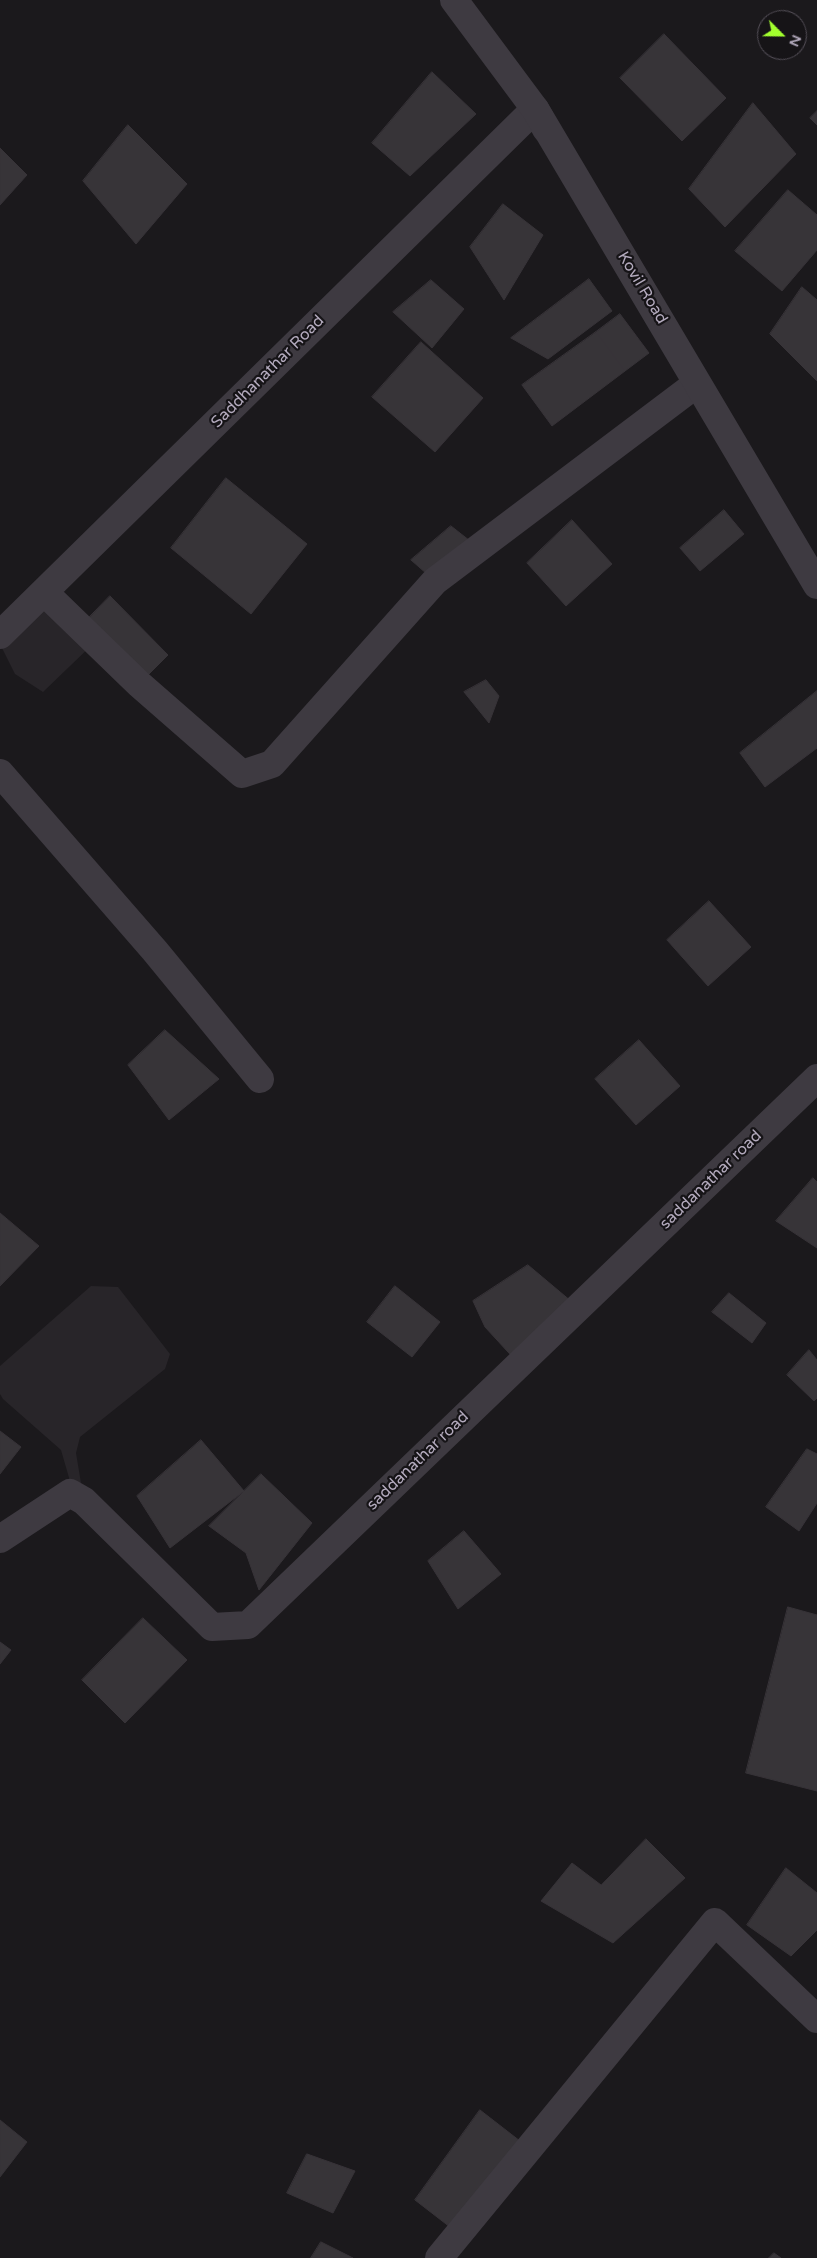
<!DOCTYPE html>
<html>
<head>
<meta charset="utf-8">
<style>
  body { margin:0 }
  #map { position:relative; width:817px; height:2258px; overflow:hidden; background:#1b191c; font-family:"Varela Round",sans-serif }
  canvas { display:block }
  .north { position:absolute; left:757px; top:10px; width:50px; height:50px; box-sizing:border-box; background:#161417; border:1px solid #555059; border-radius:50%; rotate:113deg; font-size:14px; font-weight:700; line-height:20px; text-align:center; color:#b3aabd }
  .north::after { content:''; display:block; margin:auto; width:18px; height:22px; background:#a2ff2e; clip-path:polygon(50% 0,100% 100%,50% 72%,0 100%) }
</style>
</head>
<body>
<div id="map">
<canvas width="817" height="2258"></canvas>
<div class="north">N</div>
</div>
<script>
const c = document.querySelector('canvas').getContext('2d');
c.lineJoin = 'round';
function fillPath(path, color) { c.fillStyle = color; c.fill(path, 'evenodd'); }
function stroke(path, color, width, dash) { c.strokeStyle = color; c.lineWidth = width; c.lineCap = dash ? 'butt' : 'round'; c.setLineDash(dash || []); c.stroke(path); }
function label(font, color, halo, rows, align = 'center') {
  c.font = font + ' "Varela Round",sans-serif'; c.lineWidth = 4.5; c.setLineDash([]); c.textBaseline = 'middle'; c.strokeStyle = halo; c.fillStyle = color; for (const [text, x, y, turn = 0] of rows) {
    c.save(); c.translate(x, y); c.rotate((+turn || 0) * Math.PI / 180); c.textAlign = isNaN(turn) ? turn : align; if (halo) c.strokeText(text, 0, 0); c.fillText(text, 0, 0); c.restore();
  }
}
const built = new Path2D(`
  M44 592 96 641 43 692 15 674 0 644Z
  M91 1286 118 1287 170 1354 165 1369 80 1437 76 1453 84 1501 74 1495 61 1450 3 1399 0 1394V1366Z`);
const building = new Path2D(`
  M664 34 726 98 682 141 620 78Z
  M432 72 476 114 410 176 372 143Z
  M753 103 796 154 725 227 689 189Z
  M817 111V125L810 118Z
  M128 125 187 184 136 244 83 181Z
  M0 148 27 175 0 205Z
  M788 190 817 215V250L782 291 735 251Z
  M503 204 543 235 504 300 470 247Z
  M589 279 612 311 548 359 511 338Z
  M431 280 464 309 432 348 393 312Z
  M802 287 817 300V381L770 334Z
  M620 314 649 353 625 371 596 332Z
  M596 332 625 371 552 426 522 385Z
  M421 342 483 398 435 452 372 397Z
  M226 478 307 544 251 614 171 548Z
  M724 510 744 534 700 571 680 548Z
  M572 520 612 564 566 606 527 563Z
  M451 526 479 548 435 581 411 560Z
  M110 596 168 655 139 684 81 626Z
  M486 680 499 696 489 723 464 692Z
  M817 691V748L765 787 740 753Z
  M709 901 751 947 708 986 667 940Z
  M165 1030 219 1079 169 1120 128 1065Z
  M639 1040 680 1086 636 1125 595 1079Z
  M813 1178 817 1182V1248L776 1221Z
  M0 1213 39 1246 0 1286Z
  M528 1265 578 1307 519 1364 485 1327 473 1301Z
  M395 1286 440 1322 412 1357 367 1322Z
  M729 1293 766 1323 752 1343 712 1312Z
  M809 1350 817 1360V1398L814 1401 787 1375Z
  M0 1431 21 1447 0 1474Z
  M201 1440 244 1491 170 1548 137 1496Z
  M807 1449 817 1454V1503L799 1531 766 1507Z
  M261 1474 312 1523 259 1590 246 1553 209 1526Z
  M464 1531 501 1574 458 1609 428 1561Z
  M788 1607 817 1615V1791L746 1773Z
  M143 1618 187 1660 125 1723 82 1680Z
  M0 1642 11 1650 0 1664Z
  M646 1839 685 1878 613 1943 541 1901 572 1863 601 1885Z
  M786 1868 817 1893V1930L791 1956 747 1925Z
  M480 2110 529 2148 459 2234 415 2200Z
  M0 2120 27 2142 0 2177Z
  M307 2154 355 2171 333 2213 287 2193Z
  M321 2242 353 2258H311Z
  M774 2253 781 2258H769Z`);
const minor = new Path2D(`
  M44 592 139 684 242 774 272 764 435 581 695 385
  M0 635 535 109 546 129
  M0 773 155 951 260 1079
  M0 1539 70 1493 84 1501 212 1627 248 1625 817 1078
  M439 2258 715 1922 817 2019`);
const tertiary = new Path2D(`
  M454 0 535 109 817 585`);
const streetNames = [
  ["Kovil Road",642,288,59],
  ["Saddhanathar Road",268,372,-45],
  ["saddanathar road",711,1180,-44],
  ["saddanathar road",418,1461,-44]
];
fillPath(built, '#282529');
fillPath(building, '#373438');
stroke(building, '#373338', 1);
stroke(minor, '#3e3a41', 28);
stroke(tertiary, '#3e3a41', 28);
label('16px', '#b3aabd', '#161417', streetNames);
</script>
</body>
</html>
